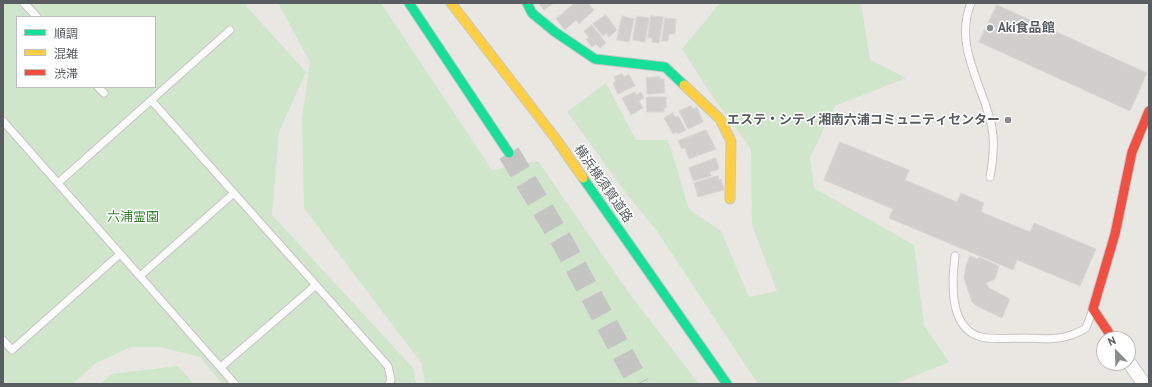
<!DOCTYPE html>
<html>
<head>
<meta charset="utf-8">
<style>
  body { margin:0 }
  #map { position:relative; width:1152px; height:387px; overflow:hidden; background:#e8e7e2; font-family:"PT Sans","Noto Sans JP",sans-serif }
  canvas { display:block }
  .frame { position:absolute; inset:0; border:4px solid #585d61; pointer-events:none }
  .legend { position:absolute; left:16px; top:16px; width:140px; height:72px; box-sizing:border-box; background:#fff; border:1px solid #bcbec0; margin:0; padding:5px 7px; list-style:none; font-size:12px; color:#585d61 }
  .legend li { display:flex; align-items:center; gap:8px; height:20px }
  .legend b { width:20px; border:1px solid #bcbec0 }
  .north { position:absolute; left:1096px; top:331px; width:40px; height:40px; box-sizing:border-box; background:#fff; border:1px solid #bcbec0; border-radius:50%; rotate:337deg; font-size:11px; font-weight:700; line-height:16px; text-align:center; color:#585d61 }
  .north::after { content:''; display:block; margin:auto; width:14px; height:18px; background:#8a8d8e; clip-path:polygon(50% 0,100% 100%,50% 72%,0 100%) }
</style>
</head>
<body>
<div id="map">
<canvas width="1152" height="387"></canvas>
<div class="frame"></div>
<ul class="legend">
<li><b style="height:5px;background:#16e098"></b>順調</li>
<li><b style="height:5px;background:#ffcf43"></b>混雑</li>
<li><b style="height:5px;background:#f24e42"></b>渋滞</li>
</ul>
<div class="north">N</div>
</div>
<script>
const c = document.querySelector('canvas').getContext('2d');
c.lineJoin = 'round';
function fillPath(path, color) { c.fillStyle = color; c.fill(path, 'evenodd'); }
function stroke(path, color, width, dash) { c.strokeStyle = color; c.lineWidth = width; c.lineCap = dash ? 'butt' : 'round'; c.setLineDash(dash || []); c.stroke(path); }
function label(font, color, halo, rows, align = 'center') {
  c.font = font + ' "PT Sans","Noto Sans JP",sans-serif'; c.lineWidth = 3; c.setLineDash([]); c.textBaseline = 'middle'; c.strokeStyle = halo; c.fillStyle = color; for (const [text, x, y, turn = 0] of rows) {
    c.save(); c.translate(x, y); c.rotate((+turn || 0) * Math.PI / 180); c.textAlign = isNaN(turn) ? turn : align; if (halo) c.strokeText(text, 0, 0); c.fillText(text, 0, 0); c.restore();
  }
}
const green = new Path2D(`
  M3 3H249L246 6 306 72 279 132 272 215 414 369 416 384H222L200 357 160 347H131L96 363 73 384H3ZM17 17H155V87H17Z
  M278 3H381L492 170 538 161 629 293 699 384H425L422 364 304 208 302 118 310 62Z
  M720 3H861L870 60 906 78 835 106 810 157 814 188 914 245 924 325 949 362 895 384H758L657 231 629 197 567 112 606 83 636 140H668L689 209 721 231 749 297 777 291 752 225 751 149 710 93 682 49Z
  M178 366 194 384H100L112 374Z`);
const building = new Path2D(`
  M539 3H554L544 10Z
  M575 3H588L594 10 579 24 576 20 565 30 556 19Z
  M997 5 1147 73 1130 111 979 42Z
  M606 15 617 30 609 37 606 33 603 36 593 24Z
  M622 16 634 19 629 42 617 40Z
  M637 16 649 18 645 42 633 40Z
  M651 16 663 17 659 43 652 42V38H648Z
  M665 18 676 19 675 34H669L668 41H662Z
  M592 25 606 43 600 48 596 44 592 47 586 39 589 38 584 31Z
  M622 74 624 77 629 74 635 86 618 94 613 83 616 81 614 77Z
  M660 77V80L664 79 665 93 647 94 646 78Z
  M635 92 636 95 641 92 644 98 639 101 643 108 631 115 622 98Z
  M647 97H666V108H664V112H647Z
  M691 106 693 109 697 107 703 122 688 129 679 111Z
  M673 113 675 117 678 116 686 130 678 134 677 132 673 134 664 118Z
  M706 130 716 149 689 159 685 148 682 149 678 141Z
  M840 142 909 170 905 180 957 202 961 193 984 203 981 212 1030 232 1034 223 1096 249 1080 286 1017 260 1013 270 889 218 893 209 824 180Z
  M716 158 719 169 710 172 711 176 693 181 689 168Z
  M718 176 719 180 721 179 724 190 698 197 694 183Z
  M970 256 977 259 979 257 999 266 995 279 986 283 989 288 1010 299 1002 318 975 305 972 302 964 278 966 266Z`);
const highwayTunnel = new Path2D(`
  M509 153 563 243 639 384`);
const lane = new Path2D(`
  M24 3 37 17
  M971 3C953 47 984 86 992 128 995 144 993 161 990 177
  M98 87 104 93
  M151 100 388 366 391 380 389 384
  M3 121 235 384
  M58 183 230 30
  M955 256C952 281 948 328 981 337 992 340 1012 338 1024 338 1049 339 1065 341 1086 328L1092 312
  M140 276 234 193
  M3 340 12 350 120 254
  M221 367 316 285`);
const street = new Path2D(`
  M1128 361 1144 384`);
const fast = new Path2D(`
  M409 3 509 153
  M527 3 532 13 555 32 595 59 665 67 684 85
  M583 178 727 384`);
const slow = new Path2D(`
  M451 3 556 139 583 178
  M684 85 720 119 731 141 730 199`);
const jam = new Path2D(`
  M1113 339 1093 309 1115 234 1132 152 1149 111`);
const markers = [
  [990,28,4,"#8a8d8e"],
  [1008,120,4,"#8a8d8e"]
];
const poiNames = [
  ["Aki食品館",998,28],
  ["エステ・シティ湘南六浦コミュニティセンター",1000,120,"right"]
];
const streetNames = [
  ["横浜横須賀道路",603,184,55]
];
const parkNames = [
  ["六浦霊園",133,217]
];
fillPath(green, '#d0e6cb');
fillPath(building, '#d0cfcc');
stroke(building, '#d8d6d1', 1);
stroke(highwayTunnel, '#c4c4c2', 22, [22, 11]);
stroke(lane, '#c5c5c3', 9);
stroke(street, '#c5c5c3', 15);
stroke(fast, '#c5c6c6', 11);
stroke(slow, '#c5c6c6', 11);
stroke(jam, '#c5c6c6', 11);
stroke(lane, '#fcfbfb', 7);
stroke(street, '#fcfbfb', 13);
stroke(fast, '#16e098', 9);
stroke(slow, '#ffcf43', 9);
stroke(jam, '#f24e42', 9);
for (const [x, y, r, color] of markers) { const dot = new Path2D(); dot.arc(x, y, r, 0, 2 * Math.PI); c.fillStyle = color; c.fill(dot); stroke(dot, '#fff', 1.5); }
label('bold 13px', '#585d61', '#fff', poiNames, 'left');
label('13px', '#585d61', '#fff', streetNames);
label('13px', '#32822e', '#fff', parkNames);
</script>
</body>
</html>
